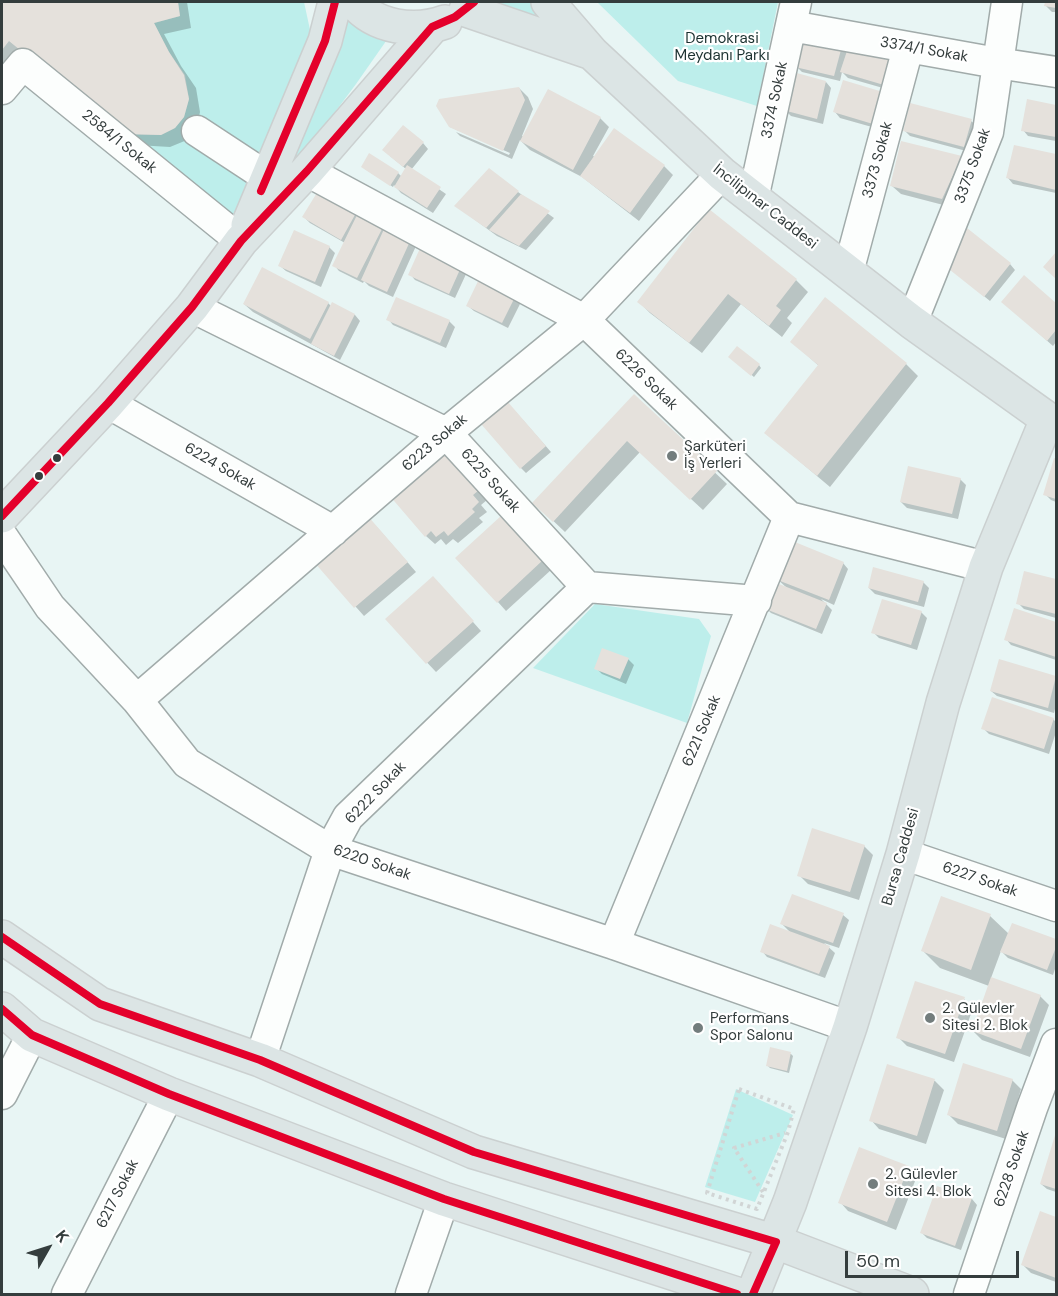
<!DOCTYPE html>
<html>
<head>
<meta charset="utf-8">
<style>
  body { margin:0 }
  #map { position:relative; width:1058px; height:1296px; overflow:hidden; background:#e8f5f4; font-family:"DM Sans",sans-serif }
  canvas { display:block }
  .frame { position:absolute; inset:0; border:3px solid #343d3d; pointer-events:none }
  .north { position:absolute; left:18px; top:1218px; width:60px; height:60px; -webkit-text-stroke:4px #fff; paint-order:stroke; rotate:51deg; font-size:16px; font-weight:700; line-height:24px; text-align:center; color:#343d3d }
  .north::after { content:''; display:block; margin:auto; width:21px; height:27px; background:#343d3d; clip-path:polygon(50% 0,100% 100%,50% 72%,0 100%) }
  .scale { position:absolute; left:845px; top:1251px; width:174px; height:27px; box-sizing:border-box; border:3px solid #343d3d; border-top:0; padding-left:8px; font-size:18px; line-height:21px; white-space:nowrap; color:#343d3d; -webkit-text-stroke:4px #fff; paint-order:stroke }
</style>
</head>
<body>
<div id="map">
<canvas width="1058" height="1296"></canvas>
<div class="frame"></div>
<div class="north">K</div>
<div class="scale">50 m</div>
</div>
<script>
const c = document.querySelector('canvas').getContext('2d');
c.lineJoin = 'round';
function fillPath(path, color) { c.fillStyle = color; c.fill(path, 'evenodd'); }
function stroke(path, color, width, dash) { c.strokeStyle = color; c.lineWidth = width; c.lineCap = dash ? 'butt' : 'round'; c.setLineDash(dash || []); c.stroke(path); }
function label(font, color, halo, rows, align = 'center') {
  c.font = font + ' "DM Sans",sans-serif'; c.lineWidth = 4.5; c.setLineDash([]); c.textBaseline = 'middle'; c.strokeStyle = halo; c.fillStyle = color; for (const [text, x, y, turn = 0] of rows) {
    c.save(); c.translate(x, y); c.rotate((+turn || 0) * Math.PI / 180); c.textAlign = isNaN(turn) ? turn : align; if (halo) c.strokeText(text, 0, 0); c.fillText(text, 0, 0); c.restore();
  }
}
const green = new Path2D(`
  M178 2H304L312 39 241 241 123 134 161 135 175 128 184 117 189 99 185 75 169 52 154 23 180 16Z
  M493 2H538L568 39 489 9Z
  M597 2H778L757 106 678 81Z
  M349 8 391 34 356 84 261 211Z
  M595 604 699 619 711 636 687 723 533 668Z
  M736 1089 793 1115 755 1202 705 1187Z`);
const shadow = new Path2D(`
  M2 2H187L191 28 164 34 181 66 196 88 200 112 196 129 187 140 170 147 136 145 22 51 2 75Z
  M1047 2H1056V12H1052L1046 6Z
  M841 47 848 54 890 90 848 78 842 72 840 81 802 72 796 66Z
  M826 82 831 88 823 124 791 116 785 110Z
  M844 82 879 129 840 118 835 112Z
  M519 88 528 97 533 109 522 136 524 137 600 118 609 127 593 156 595 157 615 130 664 166 673 175 639 221 582 177 530 150 520 140 512 159 460 136 456 132 509 155 510 153 450 127Z
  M1028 101 1056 106V141L1028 136 1023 130Z
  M971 121 977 126 970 152 910 136 904 130Z
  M902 142 962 158 951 207 901 194 892 186Z
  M423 143 428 149 411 170 446 194 433 213 401 193 394 185 393 187 365 169 398 173 402 177 406 169 390 156Z
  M1015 146 1056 156V193L1013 184 1008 178Z
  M518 192 554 218 526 250 497 236 456 206Z
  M709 211 796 280 808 292 787 318 792 323 782 337 741 304 702 353 650 313 639 302Z
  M355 214 416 246 393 297 369 286 364 281 363 283 339 271 334 265 345 243 310 223 304 217Z
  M295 232 329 247 335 253 321 287 286 271 280 266Z
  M422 248 467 272 455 298 415 280 410 274Z
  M1010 264 1015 270 990 301 948 267Z
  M482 277 522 300 508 328 474 311 468 306Z
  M1024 277 1056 305V342L1053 346 1009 307Z
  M825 299 906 364 918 376 830 487 766 433 819 366 792 342Z
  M328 303 332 307 333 304 355 315 360 321 340 360 253 312 244 304Z
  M388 319 449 321 455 327 446 348 393 325Z
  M733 359 759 365 761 368 754 377Z
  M634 396 727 484 703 510 640 452 565 532 546 514Z
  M507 402 551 452 526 473 521 468Z
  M452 459 487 500 481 505 487 512 479 518 483 522 458 543 453 539 446 545 441 539 435 544 426 536Z
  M1055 460H1056V502L1051 500 1045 494Z
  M960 479 966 485 958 519 907 508 901 502Z
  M376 526 416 572 364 616 316 562Z
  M511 526 551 570 506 611 498 602Z
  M843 563 848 569 834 605 821 599 832 610 822 634 771 613 765 607 787 588 777 579Z
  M1026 573 1056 581V618L1024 609 1018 603Z
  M923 582 929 588 924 607 875 594 869 588Z
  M442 587 481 631 436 672 387 620Z
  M1015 610 1056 623V660L1011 645 1006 639Z
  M921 612 927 618 917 650 879 638 873 632Z
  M628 659 634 665 626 684 602 674 596 668Z
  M1000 661 1056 678V705L1054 713 997 696 991 691Z
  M1053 719 1056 722V732L1049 754 989 734 983 728Z
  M864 846 873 855 859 900 808 884 799 875Z
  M843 915 849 920 839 948 824 943 835 953 825 978 767 957 762 951 792 934 782 924Z
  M990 916 1009 934 1012 925 1056 941V966L1053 975 1008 958 1001 951 991 978 1040 996 1049 1005 1030 1057 982 1040 973 1031 989 986 940 968 923 951Z
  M964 999 973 1008 954 1062 907 1046 898 1037Z
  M771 1049 791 1054 793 1056 789 1073 770 1068 767 1065Z
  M888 1066 935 1081 944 1090 926 1144 879 1129 871 1120Z
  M1012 1080 1021 1089 1006 1139 958 1124 949 1115Z
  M1056 1135V1192L1047 1189 1041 1184Z
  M908 1167 917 1176 896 1230 848 1211 840 1202Z
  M938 1188 972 1199 977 1205 961 1250 927 1238 922 1233Z
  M1041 1213 1056 1219V1282L1031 1273 1022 1264Z`);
const building = new Path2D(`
  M2 2H178L180 16 154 23 169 52 184 75 189 99 184 117 175 128 161 135 123 134 9 41 2 50Z
  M1045 2H1056V8L1044 6Z
  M802 37 842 46 834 76 795 67Z
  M848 48 891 61 884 85 840 72Z
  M793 72 826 81 817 119 783 110Z
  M843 80 883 92 873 124 833 112Z
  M519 87 525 100 503 151 449 127 436 106 439 99Z
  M548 89 601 117 573 170 520 141Z
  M1027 99 1056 105V137L1021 131Z
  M910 103 972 119 964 147 903 131Z
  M403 125 424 142 403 167 382 150Z
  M614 128 665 165 630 213 580 176Z
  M901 141 962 156 942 199 890 186Z
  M1014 145 1056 154V190L1006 178Z
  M369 153 399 172 390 186 361 167Z
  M407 165 441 187 427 208 394 187Z
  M489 168 519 191 486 228 454 206Z
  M318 191 356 213 341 240 302 217Z
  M521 194 550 211 519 246 489 230Z
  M709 209 797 279 776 306 781 310 769 326 728 294 689 343 637 302Z
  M358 213 384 225 357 278 332 266Z
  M385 227 411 239 387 292 361 280Z
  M967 228 1011 263 984 297 940 262Z
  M294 230 330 246 315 282 278 266Z
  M421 246 462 265 449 294 408 275Z
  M1056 252V279L1043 267Z
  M262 267 329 302 310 339 243 304Z
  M481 275 517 293 502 323 466 306Z
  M1024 275 1056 303V330L1047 341 1001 302Z
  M396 297 450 320 440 343 386 320Z
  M825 297 907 363 817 476 764 433 818 365 790 342Z
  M332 302 355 314 334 356 311 344Z
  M737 346 760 364 751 376 728 357Z
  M501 394 546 446 520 469 475 417Z
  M634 394 717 471 690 500 627 441 553 522 532 503Z
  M443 449 479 490 473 495 479 502 472 509 475 512 448 536 444 531 436 537 431 531 425 537 389 495Z
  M1054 458 1056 459V499L1043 495Z
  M908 466 961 478 952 514 900 502Z
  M367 515 408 562 354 608 314 562Z
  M502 515 543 560 497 603 455 558Z
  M790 540 844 562 829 600 775 579Z
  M873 567 924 581 918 602 868 588Z
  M1024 571 1056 579V614L1016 604Z
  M433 576 474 621 426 664 385 619Z
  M774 582 827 603 816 629 763 608Z
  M882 599 922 611 911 645 871 633Z
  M1014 608 1056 622V657L1004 640Z
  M602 648 629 658 620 679 594 669Z
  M999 659 1056 676 1048 708 990 691Z
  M992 697 1054 718 1044 749 981 729Z
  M812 828 865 845 850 892 797 876Z
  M792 894 844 913 833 943 780 924Z
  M941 896 991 914 971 970 921 951Z
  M1012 923 1056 939V947L1047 970 1000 952Z
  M770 924 830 946 819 974 760 952Z
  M991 977 1041 995 1021 1049 972 1031Z
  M915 981 965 997 945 1054 896 1038Z
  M770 1047 791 1052 787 1071 766 1066Z
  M963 1063 1013 1079 997 1131 947 1115Z
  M887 1064 935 1079 917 1136 869 1121Z
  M1056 1132V1189L1040 1184Z
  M859 1147 909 1166 887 1222 838 1203Z
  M937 1186 972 1198 955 1246 920 1233Z
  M1040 1211 1056 1217V1278L1021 1265Z`);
const path = new Path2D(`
  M739 1089 794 1109 788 1132 757 1209 707 1193Z
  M763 1192 734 1148 785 1133`);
const minor = new Path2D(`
  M791 26 997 63 1056 72
  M2 89 23 64 241 241
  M197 131 267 177
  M307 171 584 320 789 517 986 567
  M753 199 796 2
  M848 272 908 48
  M192 307 446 433 587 587 756 601
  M912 322 988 132 1007 2
  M108 403 333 531
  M2 536 50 607 137 700 187 763 330 850 614 944 850 1027
  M137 700 446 433 584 320 722 174
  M903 854 1056 906
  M614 944 789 517
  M260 1060 330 850 348 817 587 587
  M2 1094 32 1035
  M67 1294 169 1094
  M411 1294 444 1199
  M969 1294 1032 1108 1056 1044`);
const major = new Path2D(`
  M354 2C375 28 415 33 445 22
  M548 2 592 53
  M466 10 592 53 722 174 912 322 1056 425
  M248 225 325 41 335 2
  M2 516 108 403 192 307 241 241 307 171 432 27
  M2 937 100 1004 260 1060 474 1152 776 1242 912 1294
  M2 1009 32 1035 169 1094 444 1199 737 1294
  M753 1294 790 1202 850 1027 903 854 943 703 986 567 1047 419`);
const bus1 = new Path2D(`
  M261 191 325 41 335 2
  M2 516 108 403 192 307 241 241 307 171 432 27 455 17 474 2
  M2 937 100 1004 260 1060 474 1152 776 1242 753 1294
  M2 1009 32 1035 169 1094 444 1199 737 1294`);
const markers = [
  [672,456,6,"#737d7d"],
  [57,458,5,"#343d3d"],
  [39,476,5,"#343d3d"],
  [930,1018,6,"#737d7d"],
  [698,1028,6,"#737d7d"],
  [873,1184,6,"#737d7d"]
];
const parkNames = [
  ["Demokrasi",722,39],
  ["Meydanı Parkı",722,56]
];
const streetNames = [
  ["3374/1 Sokak",924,50,10],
  ["3374 Sokak",775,100,-78],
  ["2584/1 Sokak",119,142,39],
  ["3373 Sokak",878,160,-75],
  ["3375 Sokak",973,166,-70],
  ["İncilipınar Caddesi",765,207,38],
  ["6226 Sokak",646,380,44],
  ["6223 Sokak",435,443,-40],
  ["6224 Sokak",220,467,30],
  ["6225 Sokak",490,481,48],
  ["6221 Sokak",702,731,-67],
  ["6222 Sokak",376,793,-46],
  ["Bursa Caddesi",901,857,-74],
  ["6220 Sokak",372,863,19],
  ["6227 Sokak",980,880,19],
  ["6228 Sokak",1012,1169,-71],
  ["6217 Sokak",118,1194,-63]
];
const poiNames = [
  ["Şarküteri",684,447],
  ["İş Yerleri",684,464],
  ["2. Gülevler",942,1009],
  ["Sitesi 2. Blok",942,1026],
  ["Performans",710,1019],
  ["Spor Salonu",710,1036],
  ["2. Gülevler",885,1175],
  ["Sitesi 4. Blok",885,1192]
];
fillPath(green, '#bdeeeb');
fillPath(shadow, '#0003');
fillPath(building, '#e5e1dc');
stroke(minor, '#a1abaa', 33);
stroke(major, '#cbd0d0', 36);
stroke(path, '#d1d5d5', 4, [3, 4.5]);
stroke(minor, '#fcfefd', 30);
stroke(major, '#dce5e5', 33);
stroke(bus1, '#e4002b', 8);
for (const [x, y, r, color] of markers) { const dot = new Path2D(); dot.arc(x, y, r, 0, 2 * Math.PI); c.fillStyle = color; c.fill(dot); stroke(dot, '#fff', 2); }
label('15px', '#1c3231', '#fff', parkNames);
label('15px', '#343d3d', '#fff', streetNames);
label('15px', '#343d3d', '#fff', poiNames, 'left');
</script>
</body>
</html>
